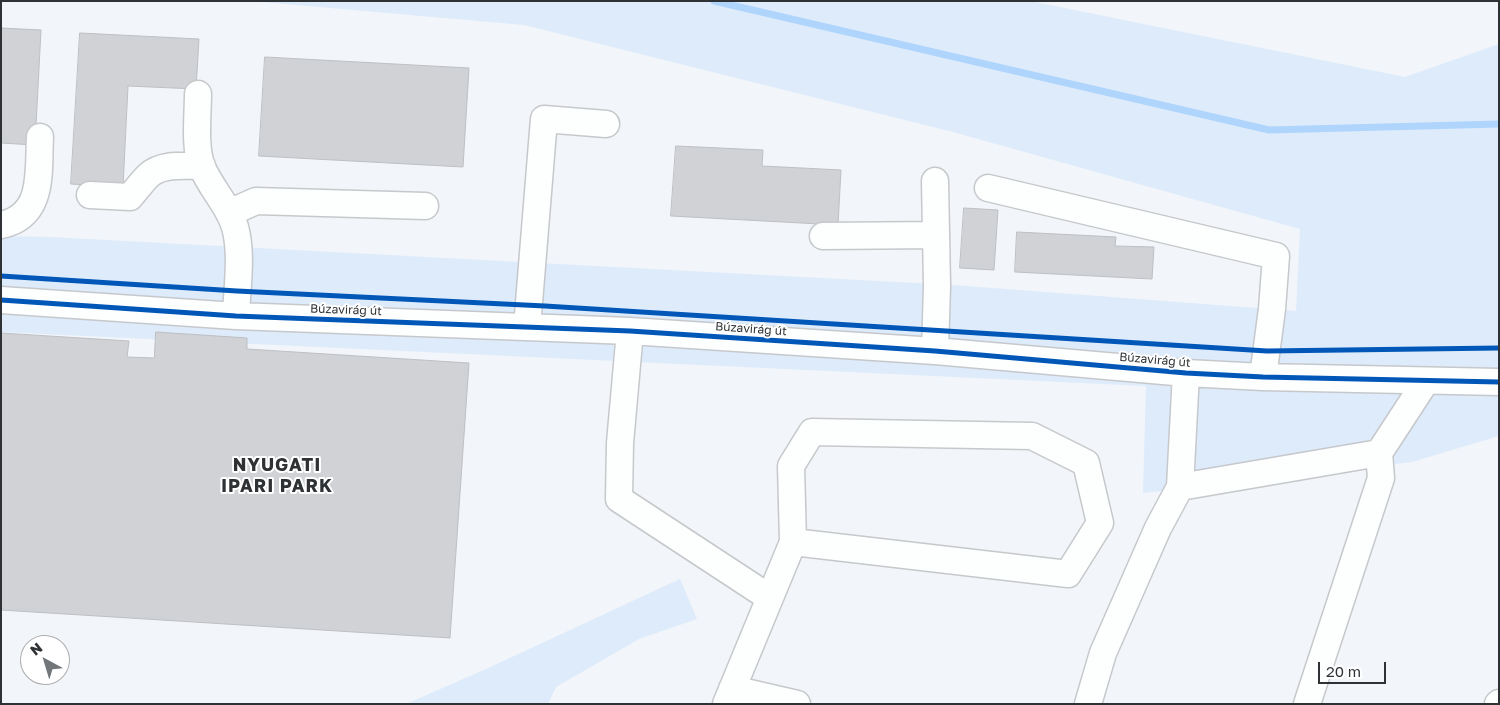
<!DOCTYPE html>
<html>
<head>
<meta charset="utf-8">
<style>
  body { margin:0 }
  #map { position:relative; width:1500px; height:705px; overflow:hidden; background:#f2f5f9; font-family:"Golos Text",sans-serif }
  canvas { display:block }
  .frame { position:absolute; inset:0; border:2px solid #2f3234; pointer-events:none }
  .north { position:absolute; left:20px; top:635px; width:50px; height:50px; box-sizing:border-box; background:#fff; border:1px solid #acadae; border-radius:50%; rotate:321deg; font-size:14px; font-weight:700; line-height:20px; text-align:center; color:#2f3234 }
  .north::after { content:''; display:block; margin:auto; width:18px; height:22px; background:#737679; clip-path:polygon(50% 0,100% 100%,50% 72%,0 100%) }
  .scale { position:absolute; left:1318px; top:662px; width:68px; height:22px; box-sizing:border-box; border:2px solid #2f3234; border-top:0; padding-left:6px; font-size:15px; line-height:18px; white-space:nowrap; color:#2f3234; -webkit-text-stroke:4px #fff; paint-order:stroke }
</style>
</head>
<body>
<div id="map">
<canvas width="1500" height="705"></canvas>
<div class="frame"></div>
<div class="north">N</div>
<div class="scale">20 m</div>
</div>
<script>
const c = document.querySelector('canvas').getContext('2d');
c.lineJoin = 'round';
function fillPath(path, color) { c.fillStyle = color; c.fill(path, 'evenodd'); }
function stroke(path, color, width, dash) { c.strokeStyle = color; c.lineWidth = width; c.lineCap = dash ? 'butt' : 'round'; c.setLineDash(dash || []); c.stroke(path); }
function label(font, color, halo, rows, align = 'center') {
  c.font = font + ' "Golos Text",sans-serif'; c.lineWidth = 4; c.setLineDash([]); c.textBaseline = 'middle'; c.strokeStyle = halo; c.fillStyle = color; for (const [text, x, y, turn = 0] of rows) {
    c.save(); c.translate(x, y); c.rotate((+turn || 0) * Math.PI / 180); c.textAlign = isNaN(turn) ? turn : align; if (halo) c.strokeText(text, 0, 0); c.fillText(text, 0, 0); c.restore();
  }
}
const green = new Path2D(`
  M251 1H1030L1405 77 1499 44V436L1412 462 1143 493 1146 386 1 332V236L50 237 953 285 1296 311 1300 229 953 132 524 25Z
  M680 579 697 619 639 639 556 687 548 704H406L486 669Z`);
const stream = new Path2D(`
  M714 1 1269 130 1499 124`);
const building = new Path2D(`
  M1 28 41 30 35 145 1 143Z
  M80 33 199 39 196 89 128 86 123 187 71 184Z
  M265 57 469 68 463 167 259 156Z
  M676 146 763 150 762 166 841 170 838 225 671 216Z
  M964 208 998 210 994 270 960 268Z
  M1017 232 1116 237 1115 246 1154 247 1152 279 1015 272Z
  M156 332 247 338V349L469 363 450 638 1 610V333L129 341 127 357 154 358Z`);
const minor = new Path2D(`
  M198 94C198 115 194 147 202 167 211 189 231 208 236 231 242 258 237 288 236 316
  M935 181 937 286 935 351
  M988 188 1276 256 1272 309 1263 377
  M90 195 130 197C136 190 142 182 148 176 161 163 185 166 202 166
  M229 213 256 201 425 206
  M1 225C45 216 38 171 40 137
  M823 236 936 235
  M1 300 236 316 630 331 935 351 1186 373 1263 377 1499 382
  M527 327 544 119 606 124
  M630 331 620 443 619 499 770 598
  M1180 487 1379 453 1426 381
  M732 689 797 704
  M726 704 793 542 791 466 812 432 1032 436 1086 463 1100 523 1068 574 793 542
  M1088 704 1103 653 1158 528 1180 487 1186 373
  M1307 704 1381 478 1379 453
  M1498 704 1499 703`);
const cycleway = new Path2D(`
  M1 276 237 291 545 306 1267 351 1499 348
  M1 300 236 316 630 331 935 351 1186 373 1263 377 1499 382`);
const streetNames = [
  ["Búzavirág út",346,310,2],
  ["Búzavirág út",751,329,4],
  ["Búzavirág út",1155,360,5]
];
const districtNames = [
  ["NYUGATI",277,465],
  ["IPARI PARK",277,486]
];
fillPath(green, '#ddebfb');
stroke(stream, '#afd5fc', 7);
fillPath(building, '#d0d2d6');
stroke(building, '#bdbfc3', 1);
stroke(minor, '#c6c8cb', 29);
stroke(minor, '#fdfefe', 26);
stroke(cycleway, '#0057b8', 5);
label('12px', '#2f3234', '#fff', streetNames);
c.letterSpacing = '1px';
label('bold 18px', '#2f3234', '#fff', districtNames);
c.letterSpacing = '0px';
</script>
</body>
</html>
